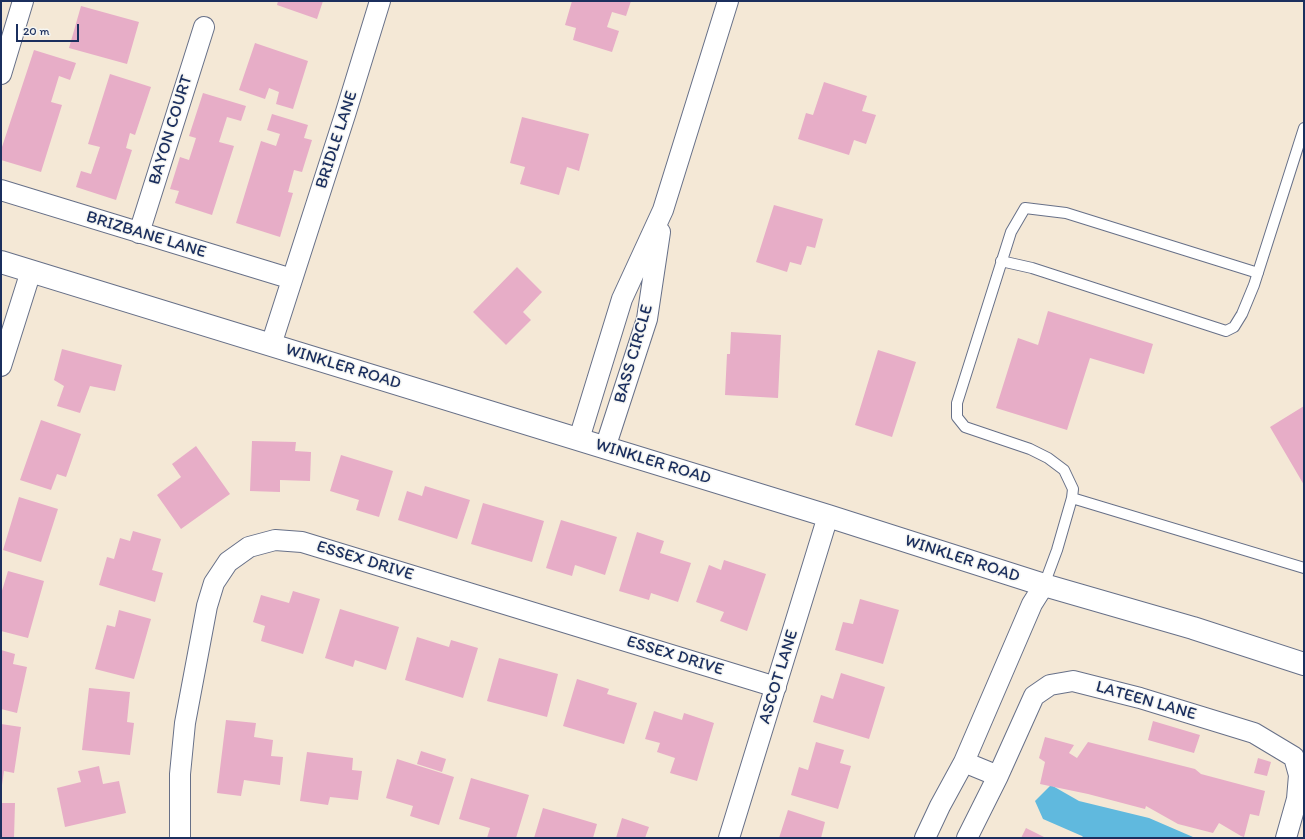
<!DOCTYPE html>
<html>
<head>
<meta charset="utf-8">
<style>
  body { margin:0 }
  #map { position:relative; width:1305px; height:839px; overflow:hidden; background:#f4e8d6; font-family:Itim,sans-serif }
  canvas { display:block }
  .frame { position:absolute; inset:0; border:2px solid #1b2f5e; pointer-events:none }
  .scale { position:absolute; left:16px; top:24px; width:63px; height:18px; box-sizing:border-box; border:2px solid #1b2f5e; border-top:0; padding-left:5px; font-size:12px; line-height:14px; white-space:nowrap; color:#1b2f5e; -webkit-text-stroke:3px #f6f6f2; paint-order:stroke }
</style>
</head>
<body>
<div id="map">
<canvas width="1305" height="839"></canvas>
<div class="frame"></div>
<div class="scale">20 m</div>
</div>
<script>
const c = document.querySelector('canvas').getContext('2d');
c.lineJoin = 'round';
function fillPath(path, color) { c.fillStyle = color; c.fill(path, 'evenodd'); }
function stroke(path, color, width, dash) { c.strokeStyle = color; c.lineWidth = width; c.lineCap = dash ? 'butt' : 'round'; c.setLineDash(dash || []); c.stroke(path); }
function label(font, color, halo, rows, align = 'center') {
  c.font = font + ' Itim,sans-serif'; c.lineWidth = 3; c.setLineDash([]); c.textBaseline = 'middle'; c.strokeStyle = halo; c.fillStyle = color; for (const [text, x, y, turn = 0] of rows) {
    c.save(); c.translate(x, y); c.rotate((+turn || 0) * Math.PI / 180); c.textAlign = isNaN(turn) ? turn : align; if (halo) c.strokeText(text, 0, 0); c.fillText(text, 0, 0); c.restore();
  }
}
const water = new Path2D(`
  M1051 785 1079 801 1149 818 1193 837 1203 838H1084L1082 836 1043 819 1035 801Z`);
const building = new Path2D(`
  M278 1H323L317 19 277 5Z
  M572 1H631L626 16 612 12 607 27 619 31 612 52 573 40 576 28 565 25Z
  M81 6 139 22 127 64 69 48Z
  M255 43 308 61 293 109 276 104 279 92 269 88 265 99 239 90Z
  M34 50 76 63 70 80 59 76 51 102 62 105 41 172 1 160V150Z
  M110 74 151 87 135 135 130 133 126 148 132 150 116 200 76 187 81 171 91 174 100 147 88 144Z
  M824 82 867 96 862 111 876 115 866 144 854 140 849 155 798 139 806 113 813 115Z
  M203 93 246 106 241 121 227 117 219 142 234 146 212 215 175 203 179 191 170 189 180 157 189 160 196 138 189 136Z
  M272 114 308 125 304 138 312 140 302 172 294 170 288 192 293 193 280 237 236 223 261 141 276 146 280 134 267 130Z
  M522 117 589 134 579 171 567 167 559 195 520 184 525 167 510 163Z
  M774 205 823 219 815 248 807 246 801 265 790 262 787 272 756 262Z
  M517 267 542 292 523 312 531 320 506 345 473 312Z
  M1048 311 1153 344 1144 374 1090 358 1067 430 996 408 1018 338 1038 345Z
  M731 332 781 335 778 398 725 395 727 354H730Z
  M62 349 122 365 115 391 90 386 80 413 57 406 64 386 54 380Z
  M878 350 916 362 892 437 855 425Z
  M1304 406V485L1270 427Z
  M41 420 81 434 66 477 57 474 51 490 20 480Z
  M252 441 296 442 295 451 311 452 310 481 280 480V492L250 491Z
  M196 446 230 494 181 529 157 495 181 477 172 464Z
  M341 455 393 471 379 517 356 510 359 500 330 491Z
  M425 486 470 500 457 539 398 520 407 491 422 496Z
  M19 497 58 509 41 562 3 550Z
  M483 503 544 521 532 562 471 544Z
  M561 520 617 537 605 575 575 565 572 576 546 568Z
  M133 531 161 539 152 570 163 573 155 602 99 585 107 557 114 559 120 538 130 541Z
  M637 532 664 541 660 553 691 563 678 602 651 593 649 600 619 591Z
  M724 560 766 574 747 631 720 621 724 612 696 602 709 565 721 570Z
  M8 571 44 581 28 638 1 631V594Z
  M293 591 320 599 303 654 261 641 265 626 253 622 261 595 289 603Z
  M860 599 899 610 883 664 835 650 843 622 853 624Z
  M340 609 399 627 386 670 355 660 353 667 325 658Z
  M119 610 151 619 134 679 95 669 107 625 115 627Z
  M417 637 449 647 451 640 478 648 463 698 405 680Z
  M1 650 15 654 13 664 27 667 17 713 1 709Z
  M499 658 558 674 547 717 487 701Z
  M841 673 885 687 869 739 813 722 821 695 833 699Z
  M577 679 609 689 607 694 637 703 624 744 563 726Z
  M89 688 130 692 127 722 134 723 130 755 82 750Z
  M654 711 682 720 684 713 714 723 697 781 670 773 675 758 657 752 660 743 645 739Z
  M226 720 256 723 254 737 273 740 271 756 283 757 280 785 244 780 241 796 217 793Z
  M1153 721 1200 735 1194 753 1148 740Z
  M1 724 21 727 14 773 4 771 2 785Z
  M1045 737 1074 745 1069 753 1077 758 1088 742 1195 769 1201 774 1265 791 1259 816 1250 814 1244 837 1241 836 1219 823 1213 833 1178 824 1146 806 1145 809 1088 794 1040 784 1045 762 1039 758Z
  M816 742 844 750 840 763 851 766 838 809 791 795 799 767 808 770Z
  M421 751 446 759 442 772 417 764Z
  M307 752 353 758 352 770 362 771 358 800 330 797 328 805 300 801Z
  M1258 758 1271 762 1267 776 1254 773Z
  M397 759 454 777 439 825 410 816 413 806 386 798Z
  M99 766 103 784 119 781 126 813 65 827 57 788 81 782 78 771Z
  M471 778 529 795 516 838H487L490 828 459 819Z
  M1 803H15L14 838H1Z
  M543 808 597 824 593 838H534Z
  M788 810 825 822 821 838H779Z
  M622 818 649 827 645 838H616Z
  M1026 828 1046 838H1021Z`);
const lane = new Path2D(`
  M1001 261 1032 268 1226 331 1234 327 1242 314 1254 285 1304 128
  M1072 498 1304 568
  M1044 585 1057 550 1072 498 1073 489 1064 470 1048 458 1030 449 965 427 957 417V403L1011 232 1025 208 1066 213 1258 273`);
const street = new Path2D(`
  M1 74 23 1
  M1 190 292 279
  M139 233 204 27
  M271 345 345 115 380 1
  M1 366 31 271
  M579 439 622 299 663 210 728 1
  M605 448 647 319 660 232
  M964 762 998 776 1034 696 1050 685 1073 681 1140 698 1254 733 1294 757 1299 775 1297 799 1286 838
  M180 838V774L185 723 207 606 214 583 228 562 249 547 275 540 302 542 776 687
  M729 838 828 516
  M925 838 940 806 964 762 1032 604 1044 585
  M967 838 998 776`);
const secondary = new Path2D(`
  M1 262 828 516 1044 585 1193 628 1304 664`);
const streetNames = [
  ["BAYON COURT",171,130,-73],
  ["BRIDLE LANE",337,140,-72],
  ["BRIZBANE LANE",146,235,17],
  ["BASS CIRCLE",634,354,-74],
  ["WINKLER ROAD",343,367,17],
  ["WINKLER ROAD",653,462,17],
  ["WINKLER ROAD",962,559,18],
  ["ESSEX DRIVE",365,561,17],
  ["ESSEX DRIVE",675,656,17],
  ["ASCOT LANE",779,677,-73],
  ["LATEEN LANE",1146,701,16]
];
fillPath(water, '#60b9de');
fillPath(building, '#e7adc7');
stroke(lane, '#677088', 12);
stroke(street, '#677088', 22);
stroke(secondary, '#677088', 24);
stroke(lane, '#fff', 10);
stroke(street, '#fff', 20);
stroke(secondary, '#fff', 22);
label('17px', '#1b2f5e', '#f6f6f2', streetNames);
</script>
</body>
</html>
